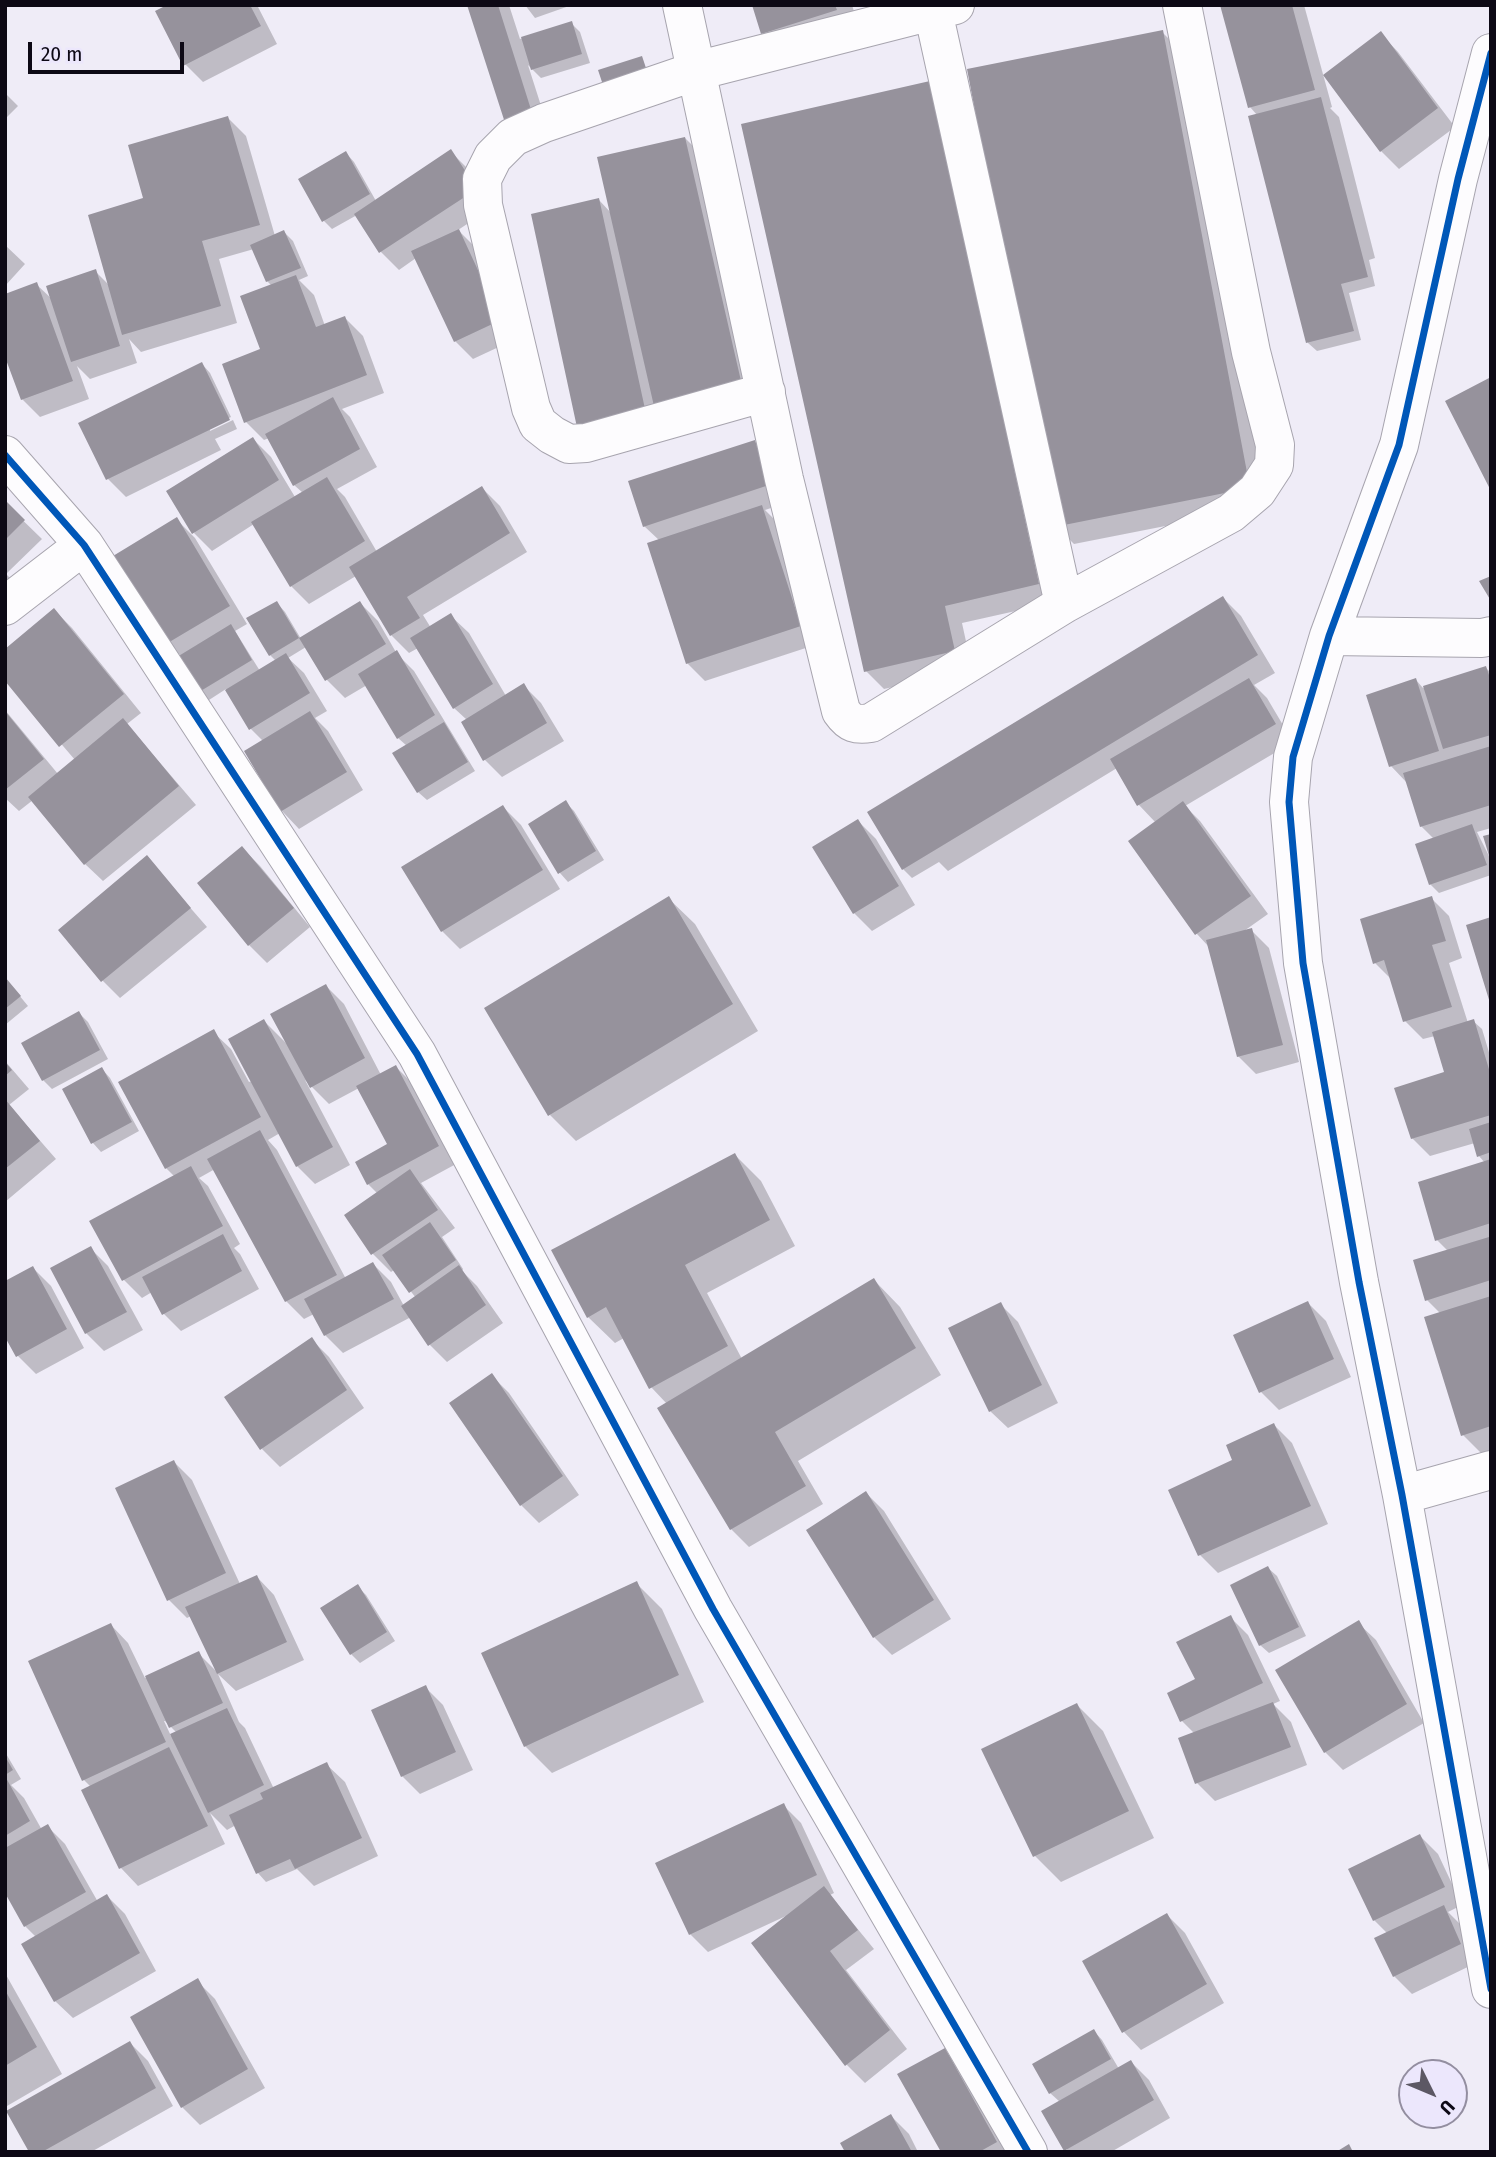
<!DOCTYPE html>
<html>
<head>
<meta charset="utf-8">
<style>
  body { margin:0 }
  #map { position:relative; width:1496px; height:2157px; overflow:hidden; background:#efecf7; font-family:"Fira Sans Condensed",sans-serif }
  canvas { display:block }
  .frame { position:absolute; inset:0; border:7px solid #0d0915; pointer-events:none }
  .north { position:absolute; left:1398px; top:2059px; width:70px; height:70px; box-sizing:border-box; background:#ece7fc; border:2px solid #938ea0; border-radius:50%; rotate:133deg; font-size:19px; font-weight:700; line-height:28px; text-align:center; color:#0d0915 }
  .north::after { content:''; display:block; margin:auto; width:24px; height:32px; background:#5c5864; clip-path:polygon(50% 0,100% 100%,50% 72%,0 100%) }
  .scale { position:absolute; left:28px; top:42px; width:156px; height:32px; box-sizing:border-box; border:4px solid #0d0915; border-top:0; padding-left:9px; font-size:21px; line-height:24px; white-space:nowrap; color:#0d0915; -webkit-text-stroke:5px #ece7fc; paint-order:stroke }
</style>
</head>
<body>
<div id="map">
<canvas width="1496" height="2157"></canvas>
<div class="frame"></div>
<div class="north">U</div>
<div class="scale">20 m</div>
</div>
<script>
const c = document.querySelector('canvas').getContext('2d');
c.lineJoin = 'round';
function fillPath(path, color) { c.fillStyle = color; c.fill(path, 'evenodd'); }
function stroke(path, color, width, dash) { c.strokeStyle = color; c.lineWidth = width; c.lineCap = dash ? 'butt' : 'round'; c.setLineDash(dash || []); c.stroke(path); }
const shadow = new Path2D(`
  M171 5H257L277 44 203 82 185 64Z
  M469 5H509L520 39 571 23 580 32 590 63 541 78 528 65 551 137 526 146Z
  M525 5H572L535 18Z
  M753 5H852L862 37 788 60 762 33Z
  M1222 5H1304L1332 107 1330 108 1339 117 1375 258 1369 260 1375 286 1349 293 1361 340 1317 351 1308 343 1257 115 1250 107Z
  M1162 32 1180 50 1267 506 1074 544 1056 526Z
  M1381 34 1398 52 1455 127 1399 169 1381 151 1325 75Z
  M930 83 1056 602 962 623 972 669 884 689 866 671Z
  M5 93 18 106 5 119Z
  M228 118 246 136 275 236 284 232 293 241 308 276 299 280 314 295 325 326 345 318 363 336 384 393 342 409 350 417 377 467 337 489 345 497 377 552 482 488 500 506 527 552 423 615 431 628 451 616 469 633 506 696 523 685 541 703 564 741 502 777 485 760 467 720 454 708 418 648 409 653 391 635 356 576 309 604 291 586 254 524 212 551 194 533 253 439 271 457 295 497 303 493 294 485 269 438 264 440 246 422 262 350 272 286 267 281 254 249 219 259 237 323 141 352 129 339 137 363 90 379 77 366 89 399 40 417 22 399 36 284 53 300 95 271 110 286 145 199Z
  M685 138 703 156 761 412 597 449 599 200 612 214Z
  M451 152 469 170 493 207 458 230 477 249 518 338 473 359 455 341 416 258 399 270 381 252 357 215 332 229 324 221 346 153 354 162 376 201Z
  M5 245 25 264 5 286Z
  M202 364 210 373 231 417 210 427V431L233 420 237 429 215 439 221 450 126 497 108 479Z
  M755 442 773 460 786 503 765 510 780 525 818 644 705 681 687 663 660 541 644 526Z
  M5 503 42 539 6 574 23 591 5 608Z
  M177 520 195 538 247 624 235 631 260 671 276 661 270 655 277 603 285 612 301 639 360 603 378 621 397 654 414 671 475 771 427 800 418 792 407 746 398 738 367 685 345 698 327 680 306 647 288 658 304 673 327 711 315 718 328 731 363 790 299 829 282 811 263 741 251 729 226 689 209 700 200 691 181 656 168 643Z
  M1223 598 1241 616 1275 673 1254 685 1267 698 1293 742 1185 806 1200 821 1268 914 1244 931 1251 930 1269 948 1299 1062 1256 1074 1238 1056 1209 947 1197 934 1130 842 1156 823 1139 805 1117 768 948 871 939 862 912 878 903 869 869 813Z
  M54 610 72 628 141 713 127 724 196 805 103 881 85 864 33 800 19 811 5 798V710L58 774 75 760 5 678Z
  M1486 668 1491 673V828L1477 832 1491 860V875L1439 893 1430 884 1434 839 1421 826 1408 784 1391 766 1368 696 1416 680 1423 688Z
  M566 803 574 811 604 860 568 882 560 873 530 824Z
  M503 807 521 825 560 889 460 949 442 931Z
  M858 821 876 839 915 905 872 931 854 913Z
  M242 848 260 866 310 927 267 963 249 945Z
  M147 858 207 927 120 998 102 980Z
  M668 898 695 924 758 1031 576 1141 550 1115Z
  M1431 898 1449 916 1462 958 1449 963 1468 1023 1473 1021 1482 1029 1491 1059V1450L1481 1453 1463 1435 1440 1313 1427 1300 1448 1251 1437 1240 1485 1163 1479 1156 1475 1143 1430 1156 1412 1138 1447 1073 1435 1036 1423 1039 1405 1021 1392 980 1375 963Z
  M5 978 28 1006 5 1025Z
  M326 986 344 1004 381 1075 396 1067 414 1085 456 1164 421 1183 455 1228 442 1237 463 1269 462 1271 477 1286 503 1323 447 1362 429 1344 411 1317 343 1353 325 1335 314 1314 304 1319 286 1301 215 1169 199 1178 208 1186 240 1244 234 1248 240 1254 259 1289 181 1331 163 1313 152 1292 142 1298 124 1280 92 1222 175 1177 166 1168 213 1032 231 1049 249 1082 252 1081 264 1021 288 1045ZM305 1080 329 1104 359 1088 390 1145 357 1163 368 1184 378 1194 346 1216 373 1254 391 1272 394 1270 416 1298 404 1306 391 1282 373 1264 346 1279 277 1150 268 1140 280 1133 297 1166 315 1184 350 1165Z
  M79 1013 88 1022 108 1059 52 1089 43 1080 24 1043Z
  M5 1061 29 1089 9 1105 56 1159 5 1202Z
  M102 1069 110 1078 139 1131 101 1152 93 1143 64 1089Z
  M735 1155 761 1181 795 1246 707 1293 742 1359 874 1280 900 1307 941 1375 798 1461 823 1504 749 1547 731 1529 660 1408 667 1404 651 1387 624 1338 615 1343 588 1317Z
  M90 1248 108 1266 143 1330 104 1351 86 1333Z
  M33 1268 51 1286 84 1348 36 1374 18 1356 5 1333Z
  M1308 1303 1326 1321 1351 1377 1279 1410 1261 1392Z
  M1000 1304 1018 1322 1058 1403 1008 1428 990 1411Z
  M311 1339 329 1357 364 1408 280 1467 262 1449Z
  M492 1376 509 1393 579 1495 539 1523 521 1505Z
  M1274 1425 1292 1443 1328 1524 1218 1573 1200 1555 1171 1491 1235 1461Z
  M174 1462 192 1480 240 1584 257 1577 274 1595 304 1660 236 1691 218 1674 239 1722 245 1728 274 1789 327 1765 345 1782 378 1856 314 1886 297 1869 266 1882 258 1873 236 1825 227 1830 210 1813 225 1844 138 1886 121 1868 91 1787 84 1780 111 1625 128 1643 145 1678 198 1653 216 1671 191 1616 187 1618 169 1600 117 1489ZM164 1721H165L177 1733 171 1736Z
  M866 1493 884 1511 951 1619 892 1655 874 1637Z
  M1268 1568 1277 1576 1306 1636 1269 1653 1260 1645Z
  M636 1583 662 1609 704 1702 552 1773 525 1746Z
  M357 1586 366 1595 395 1641 360 1663 351 1654Z
  M1230 1617 1248 1635 1280 1701 1273 1704 1291 1722 1307 1765 1215 1801 1197 1783 1195 1734 1182 1721 1197 1680Z
  M1358 1623 1376 1640 1424 1723 1343 1770 1325 1752 1277 1671Z
  M425 1687 443 1705 473 1770 420 1794 402 1776Z
  M1077 1705 1103 1731 1154 1838 1061 1882 1035 1856Z
  M5 1752 21 1779 11 1785 24 1798 42 1830 47 1826 65 1844 98 1902 107 1896 125 1914 156 1971 73 2018 55 2001 36 1937 25 1926 5 1889Z
  M783 1805 801 1823 834 1893 830 1895 874 1949 846 1970 907 2049 865 2083 847 2065 754 1943 786 1916 708 1952 690 1934Z
  M1420 1836 1438 1854 1462 1905 1448 1912 1461 1925 1478 1962 1412 1994 1394 1976 1387 1933 1374 1920 1350 1870Z
  M1167 1915 1185 1933 1224 2003 1141 2050 1124 2032Z
  M5 1973 62 2074 7 2106 5 2105Z
  M197 1981 215 1999 265 2088 200 2125 182 2107Z
  M1094 2031 1102 2040 1119 2069 1131 2062 1149 2080 1170 2118 1111 2152H1067L1060 2102 1050 2093Z
  M130 2043 148 2061 173 2106 91 2152H31Z
  M944 2050 962 2068 1009 2152H943Z
  M891 2116 909 2134 918 2152H847Z`);
const building = new Path2D(`
  M167 5H250L261 26 183 66 155 11Z
  M467 5H498L534 119 507 129Z
  M752 5H835L837 10 761 34Z
  M1220 5H1292L1315 90 1248 108Z
  M572 21 582 54 531 70 521 37Z
  M1163 30 1250 488 1054 527 967 69Z
  M1381 31 1438 108 1380 152 1323 75Z
  M642 56 650 80 606 94 598 70Z
  M930 81 1013 449 1010 450 1039 584 945 606 955 651 864 672 741 124Z
  M1321 97 1368 277 1341 284 1354 331 1306 343 1248 116Z
  M228 116 260 225 202 241 221 306 122 335 88 215 143 198 128 145Z
  M685 137 744 394 656 415 597 157Z
  M451 149 477 189 379 253 354 214Z
  M346 151 370 194 322 222 298 179Z
  M599 198 647 418 578 432 531 214Z
  M459 229 501 320 454 342 411 251Z
  M284 230 301 268 266 282 250 245Z
  M96 269 120 346 71 362 46 286Z
  M296 275 316 327 345 316 367 375 244 423 222 364 260 349 240 296Z
  M37 282 73 381 21 400 5 357V294Z
  M202 362 230 420 106 480 78 423Z
  M1491 377V491L1445 401Z
  M333 397 360 449 293 486 265 434Z
  M253 437 279 480 192 534 166 491Z
  M755 440 769 485 643 527 628 481Z
  M327 477 365 541 290 587 251 522Z
  M482 486 510 533 407 597 420 618 390 636 349 567Z
  M5 500 25 520 5 540Z
  M762 505 801 626 686 664 647 543Z
  M177 517 230 606 166 644 113 556Z
  M1491 576V601L1479 581Z
  M1223 596 1258 655 902 870 867 812Z
  M277 601 299 638 269 656 246 618Z
  M360 601 386 644 325 681 299 638Z
  M54 608 124 694 59 747 5 681V649Z
  M451 613 493 684 453 709 410 638Z
  M231 624 252 660 199 692 177 657Z
  M397 650 435 715 397 739 358 674Z
  M286 653 310 693 249 730 225 690Z
  M1486 666 1491 681V735L1443 749 1423 686Z
  M1249 678 1276 724 1137 806 1110 759Z
  M1416 678 1439 751 1389 767 1366 695Z
  M524 683 547 723 483 761 461 722Z
  M5 711 44 759 5 790Z
  M310 711 347 772 280 812 244 751Z
  M123 718 179 786 84 865 28 797Z
  M444 722 468 762 417 793 392 753Z
  M1491 746V805L1420 827 1403 773Z
  M566 800 596 851 558 874 528 824Z
  M1183 801 1251 896 1195 935 1128 841Z
  M503 805 543 870 441 932 401 867Z
  M858 819 899 886 853 914 812 847Z
  M1472 824 1487 865 1429 885 1415 844Z
  M1491 834V859H1490L1483 836Z
  M242 846 294 908 248 946 197 883Z
  M147 855 191 908 101 982 58 930Z
  M669 896 733 1004 548 1116 484 1008Z
  M1432 896 1446 941 1432 945 1452 1007 1403 1022 1384 960 1373 964 1360 919Z
  M1491 917V1003H1490L1466 925Z
  M1252 928 1283 1045 1237 1057 1206 940Z
  M5 977 21 996 5 1009Z
  M326 984 365 1058 310 1088 270 1014Z
  M79 1011 100 1050 42 1081 21 1043Z
  M264 1019 333 1147 296 1167 228 1039Z
  M1474 1019 1491 1076V1115L1411 1139 1394 1088 1444 1072 1432 1032Z
  M214 1029 261 1117 165 1169 118 1082Z
  M5 1062 12 1070 5 1076Z
  M396 1065 439 1146 367 1185 355 1162 387 1144 356 1086Z
  M102 1067 132 1122 91 1144 62 1089Z
  M5 1099 40 1141 5 1169Z
  M1491 1122V1152L1477 1157 1469 1129Z
  M260 1130 337 1275 285 1302 207 1159Z
  M735 1153 770 1220 685 1265 728 1346 649 1389 606 1307 587 1318 551 1250Z
  M1491 1159V1223L1435 1241 1418 1182Z
  M191 1166 223 1226 122 1281 89 1221Z
  M410 1169 438 1210 371 1255 344 1215Z
  M430 1222 456 1260 409 1293 382 1255Z
  M223 1234 242 1271 162 1315 142 1277Z
  M1489 1237 1491 1280 1425 1301 1413 1260Z
  M91 1246 127 1312 85 1334 50 1268Z
  M373 1262 394 1299 324 1336 304 1299Z
  M459 1265 486 1305 428 1346 401 1306Z
  M33 1266 67 1329 16 1357 5 1337V1281Z
  M874 1278 916 1348 775 1432 806 1486 730 1530 657 1408Z
  M1491 1296V1426L1461 1436 1424 1317Z
  M1308 1301 1334 1359 1259 1393 1233 1335Z
  M1001 1302 1042 1385 989 1412 948 1328Z
  M312 1337 347 1390 260 1450 224 1397Z
  M492 1373 563 1476 520 1506 449 1403Z
  M1274 1423 1311 1506 1198 1556 1168 1490 1232 1460 1226 1445Z
  M174 1460 226 1573 167 1601 115 1488Z
  M866 1491 934 1600 873 1638 806 1530Z
  M1268 1566 1299 1627 1259 1646 1230 1585Z
  M257 1575 287 1642 217 1674 185 1607Z
  M637 1581 679 1675 524 1747 481 1653Z
  M358 1584 387 1632 350 1655 320 1608Z
  M1231 1615 1263 1683 1180 1722 1167 1693 1195 1679 1176 1642Z
  M1359 1620 1407 1704 1324 1753 1275 1670Z
  M111 1623 166 1742 82 1781 28 1661Z
  M199 1651 223 1703 169 1728 145 1676Z
  M426 1685 456 1752 401 1777 371 1710Z
  M1273 1702 1291 1747 1195 1784 1178 1738Z
  M1077 1703 1129 1811 1033 1857 981 1749Z
  M227 1708 264 1785 208 1813 170 1734Z
  M169 1747 208 1826 119 1869 81 1790Z
  M5 1756 13 1770 5 1775Z
  M327 1762 362 1838 295 1869 290 1859 256 1874 229 1815 263 1799 260 1793Z
  M5 1776 30 1821 5 1836Z
  M784 1803 817 1875 689 1935 655 1863Z
  M48 1824 86 1892 24 1927 5 1893V1848Z
  M1420 1834 1445 1887 1373 1921 1348 1869Z
  M824 1886 858 1930 830 1951 890 2030 845 2066 751 1943Z
  M107 1894 140 1953 54 2002 21 1944Z
  M1444 1905 1461 1944 1393 1977 1374 1938Z
  M1167 1913 1207 1984 1122 2033 1082 1961Z
  M198 1978 248 2069 181 2108 130 2017Z
  M5 1990 37 2047 5 2066Z
  M1094 2029 1111 2059 1049 2094 1032 2064Z
  M130 2041 156 2088 42 2152H29L6 2111Z
  M945 2048 997 2142 979 2152H941L897 2074Z
  M1131 2060 1154 2100 1064 2151 1041 2111Z
  M891 2114 912 2152H845L840 2143Z
  M1349 2144 1353 2152H1336Z`);
const minor = new Path2D(`
  M682 5 784 479 841 711C850 724 856 725 871 723L1064 604 1231 513 1257 491 1274 465 1275 445 1251 352 1182 5
  M933 11 1064 604
  M1491 53 1458 179 1399 445 1329 636 1293 757 1289 802 1303 963 1359 1282 1402 1495 1491 1989
  M766 392 586 443 569 444 552 435 538 424 531 408 483 205 482 179 493 157 513 137 544 123 696 71 955 5
  M5 455 84 545 417 1054 713 1609 1028 2152
  M5 606 84 545
  M1329 636 1482 638 1491 636
  M1402 1495 1491 1470`);
const cycleway = new Path2D(`
  M1491 53 1458 179 1399 445 1329 636 1293 757 1289 802 1303 963 1359 1282 1402 1495 1491 1989
  M5 455 84 545 417 1054 713 1609 1028 2152`);
fillPath(shadow, '#0003');
fillPath(building, '#96929c');
stroke(minor, '#a7a4ae', 40);
stroke(minor, '#fdfcfe', 38);
stroke(cycleway, '#0057b8', 7);
</script>
</body>
</html>
